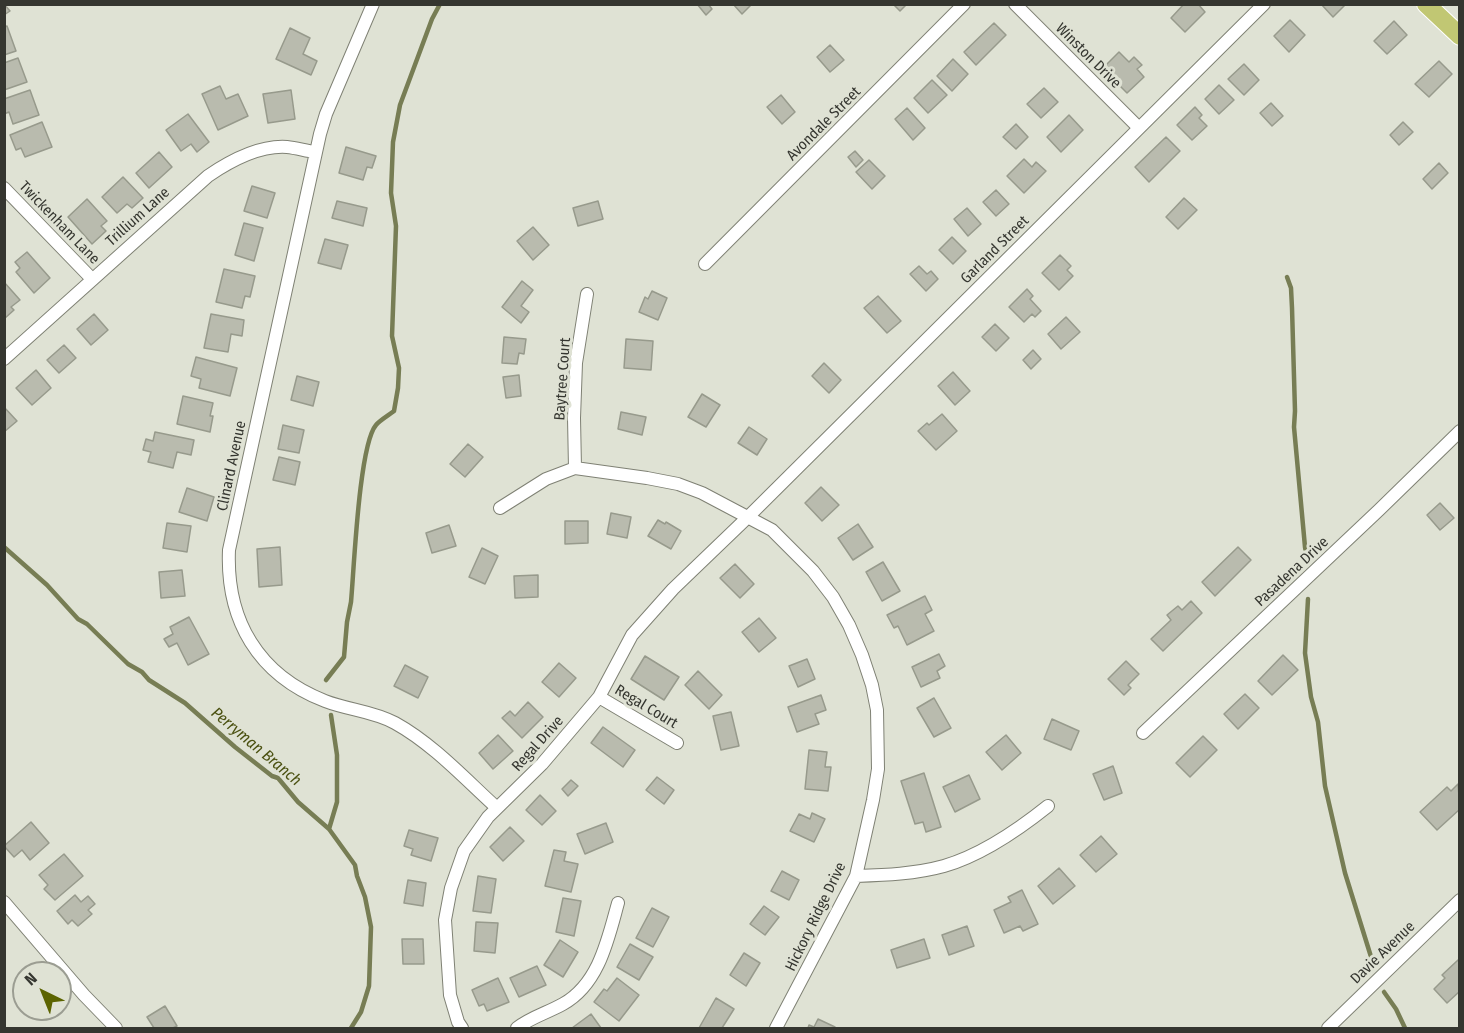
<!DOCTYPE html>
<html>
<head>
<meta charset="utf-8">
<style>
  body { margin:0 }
  #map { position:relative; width:1464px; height:1033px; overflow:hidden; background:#dfe2d4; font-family:"Fira Sans Condensed",sans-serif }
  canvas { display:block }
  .frame { position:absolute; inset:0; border:6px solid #353630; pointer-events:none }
  .north { position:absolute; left:12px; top:961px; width:60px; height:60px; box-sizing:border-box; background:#dfe2d4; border:2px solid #9b9d92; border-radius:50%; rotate:317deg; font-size:16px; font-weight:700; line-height:24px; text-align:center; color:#353630 }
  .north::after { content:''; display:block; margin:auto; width:21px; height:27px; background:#5c6401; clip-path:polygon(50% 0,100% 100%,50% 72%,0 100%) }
</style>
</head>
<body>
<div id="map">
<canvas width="1464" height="1033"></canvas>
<div class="frame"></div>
<div class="north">N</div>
</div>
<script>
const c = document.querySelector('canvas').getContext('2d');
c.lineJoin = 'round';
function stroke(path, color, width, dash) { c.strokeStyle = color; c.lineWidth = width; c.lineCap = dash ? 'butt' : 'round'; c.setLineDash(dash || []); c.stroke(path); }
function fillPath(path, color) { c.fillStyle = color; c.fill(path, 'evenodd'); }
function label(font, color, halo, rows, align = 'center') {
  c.font = font + ' "Fira Sans Condensed",sans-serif'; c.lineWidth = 6; c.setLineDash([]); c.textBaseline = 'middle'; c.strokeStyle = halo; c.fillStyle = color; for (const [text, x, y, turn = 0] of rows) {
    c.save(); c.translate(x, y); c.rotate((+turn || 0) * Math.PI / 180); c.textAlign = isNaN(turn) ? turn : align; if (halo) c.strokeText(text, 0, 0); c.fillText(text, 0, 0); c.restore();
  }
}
const stream = new Path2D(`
  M1287 277 1291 288 1292 308 1295 411 1294 427 1305 547 1308 563
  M4 547 47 585 78 619 87 624 128 664 142 672 149 680 185 703 235 747 272 776 278 778 298 802 329 829 355 865 357 876 365 897 371 927 369 986 361 1012 351 1028
  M1308 599 1305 653 1311 697 1318 722 1325 786 1345 873 1372 960
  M326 680 344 657 347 622 351 602C354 570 359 445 376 425 380 420 389 415 394 411L398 388 399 368 392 336 396 226 391 193 393 142 400 105 432 19 440 4
  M329 829 337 802V755L331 715
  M1384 992 1396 1009 1405 1028`);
const building = new Path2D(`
  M4 4 10 11 4 15Z
  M697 4H708L712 9 706 15Z
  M733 4H752L742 14Z
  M893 4H907L900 11Z
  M1184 4H1198L1205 12 1185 32 1171 18Z
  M1321 4H1346L1333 17Z
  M1290 20 1305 35 1289 52 1274 36Z
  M1394 21 1407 35 1387 54 1374 41Z
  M994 23 1006 35 976 65 964 52Z
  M7 26 16 51 4 55V27Z
  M290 28 310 38 303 54 317 61 311 75 276 59Z
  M830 45 844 60 830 72 817 57Z
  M1119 52 1129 62 1134 57 1142 65 1137 69 1144 77 1127 93 1114 80 1117 77 1105 66Z
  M18 58 27 82 4 90V63Z
  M953 59 968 74 952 91 937 76Z
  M1439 61 1452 74 1429 97 1415 84Z
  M1244 64 1259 80 1244 95 1228 79Z
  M932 80 947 95 928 113 914 98Z
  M1219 85 1234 100 1219 114 1205 99Z
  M220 86 226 99 238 94 248 116 218 130 202 94Z
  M1044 88 1058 102 1041 118 1027 104Z
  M30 90 39 115 13 124 9 112 4 114V99Z
  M291 90 295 119 268 123 263 94Z
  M781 95 795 112 782 124 767 107Z
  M1271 103 1283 116 1272 126 1260 113Z
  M1195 107 1202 115 1199 118 1207 126 1192 140 1177 125Z
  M907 108 925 128 913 140 895 119Z
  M188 114 209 142 197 152 191 144 181 151 166 130Z
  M1069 115 1083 130 1061 152 1047 137Z
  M42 122 52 147 25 157 21 148 16 150 10 135Z
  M1403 122 1413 132 1399 145 1390 135Z
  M1016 124 1028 137 1016 149 1003 137Z
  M1166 137 1180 151 1149 182 1135 167Z
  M346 147 376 156 372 168 367 167 363 180 339 173Z
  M855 151 863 160 856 167 848 157Z
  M159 152 172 167 149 188 136 173Z
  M1024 159 1032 167 1036 162 1046 171 1024 193 1007 176Z
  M869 160 885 176 872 189 856 172Z
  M1439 163 1448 173 1432 189 1423 179Z
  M123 177 143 198 132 208 127 204 117 213 102 197Z
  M252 186 275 193 267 218 244 211Z
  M996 190 1009 204 996 216 983 202Z
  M1184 198 1197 210 1178 229 1166 217Z
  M87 199 107 221 101 226 106 231 92 244 68 217Z
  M337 201 367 208 363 226 332 218Z
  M598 201 603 219 578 226 573 208Z
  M967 208 981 224 968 236 954 219Z
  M244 223 263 228 254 261 235 255Z
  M533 227 549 245 533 260 517 241Z
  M952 237 966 251 953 264 939 250Z
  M325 239 348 245 341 269 318 263Z
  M27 252 50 278 34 293 16 272 20 268 15 262Z
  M1060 255 1071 266 1067 270 1073 276 1059 290 1042 273Z
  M919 266 927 274 931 271 938 279 926 291 910 274Z
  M224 269 255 276 250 297 245 296 242 308 216 302Z
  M522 281 533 290 521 306 529 312 521 323 502 307Z
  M4 282 20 300 11 307 14 310 4 319Z
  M1027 289 1033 296 1030 299 1041 311 1035 317 1032 314 1024 322 1009 307Z
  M652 291 667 298 658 320 639 312 645 297 648 299Z
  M878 296 901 321 887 333 864 308Z
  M94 314 108 330 91 345 77 329Z
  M211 314 244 320 242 336 231 334 228 352 204 348Z
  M1066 317 1080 332 1061 349 1048 334Z
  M995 324 1009 338 996 351 982 337Z
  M504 337 526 339 524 354 519 353 517 364 502 363Z
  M626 339 653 341 651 370 624 368Z
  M64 345 76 358 59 373 47 360Z
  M1033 350 1041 359 1031 369 1023 360Z
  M196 357 237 368 230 396 199 388 201 379 191 376Z
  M824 363 841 380 829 393 812 376Z
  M36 370 51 388 32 405 16 388Z
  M953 372 970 391 955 405 938 386Z
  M519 375 521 396 506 398 503 377Z
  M297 376 319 382 313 406 291 400Z
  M702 394 720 405 706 427 688 417Z
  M183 396 213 403 210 416H213L210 432 177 424Z
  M4 407 17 421 4 432Z
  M621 412 646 417 642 435 618 429Z
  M942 414 957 431 936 450 918 431 927 423 929 425Z
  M283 425 304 430 299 453 278 449Z
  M749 427 767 439 757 455 738 443Z
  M155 432 194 440 191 455 177 452 173 468 148 462 151 452 143 450 146 439 153 441Z
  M468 444 483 457 465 477 450 464Z
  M279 457 300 462 295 485 273 480Z
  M821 487 839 505 822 521 805 503Z
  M187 488 214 497 207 521 179 512Z
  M1440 503 1454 518 1440 530 1427 515Z
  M611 513 631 517 627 538 607 534Z
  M658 520 665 524 666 522 681 531 671 549 648 536Z
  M565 521H588V543L565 544Z
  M167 523 191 526 187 552 163 548Z
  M858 524 873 547 853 560 838 538Z
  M449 525 456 546 432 553 426 533Z
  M280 547 282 585 259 587 257 549Z
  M1238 547 1251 560 1215 596 1202 582Z
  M482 548 498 556 485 584 469 577Z
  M883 562 900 591 882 601 866 572Z
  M735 564 754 584 740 598 720 578Z
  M182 570 185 596 161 598 159 572Z
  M538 575V597L515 598 514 576Z
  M925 596 932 610 925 614 934 631 907 645 898 626 894 628 887 615Z
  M1191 601 1202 613 1163 651 1151 639 1171 620 1167 615 1178 606 1182 610Z
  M189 617 209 654 188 665 177 643 169 647 164 639 173 634 170 627Z
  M759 618 776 638 759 652 742 632Z
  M939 654 945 666 937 671 940 678 921 687 912 667Z
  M1283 655 1298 670 1272 695 1258 681Z
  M645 656 679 677 664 700 631 679Z
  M807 659 815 679 798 687 789 666Z
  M1126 661 1139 674 1128 685 1131 688 1124 695 1108 679Z
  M559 663 576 678 559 697 542 682Z
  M405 665 428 677 418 698 394 686Z
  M698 671 722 695 709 709 685 685Z
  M1245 694 1259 708 1238 729 1224 714Z
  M821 695 826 710 815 714 819 724 797 732 788 707Z
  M934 698 951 728 934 737 917 708Z
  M528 702 543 717 522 738 502 718 510 711 515 716Z
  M731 712 739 746 721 750 713 716Z
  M1052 719 1079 731 1071 750 1044 739Z
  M603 727 635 750 623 767 591 743Z
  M498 735 513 751 493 769 479 753Z
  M1006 735 1021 753 1002 770 986 752Z
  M1203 736 1217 750 1190 777 1176 763Z
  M809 750 827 752 825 767H831L828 791 805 789Z
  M1113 766 1122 793 1104 800 1093 774Z
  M924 773 941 827 926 832 923 822 915 824 901 781Z
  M969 775 980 799 955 812 943 787Z
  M657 777 674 790 664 804 646 790Z
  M571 780 578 786 568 796 562 789Z
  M1458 784 1460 809 1437 830 1420 812 1447 787 1451 791Z
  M540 795 556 811 542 825 526 810Z
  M812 813 825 819 814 842 790 831 799 814 810 819Z
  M31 822 49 843 30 860 22 850 14 857 4 846Z
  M606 823 613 842 585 854 577 834Z
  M510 827 524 841 503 861 490 847Z
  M409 830 438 838 431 861 411 855 413 849 404 846Z
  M1101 836 1117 854 1096 872 1080 855Z
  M554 850 566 852 564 861 578 864 571 892 545 886Z
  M64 854 83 876 55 900 44 889 48 885 39 875Z
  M1059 868 1075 886 1053 904 1038 886Z
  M782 871 799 880 789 900 771 891Z
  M478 876 496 879 491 913 473 911Z
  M408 880 426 883 423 906 404 903Z
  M1022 890 1038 924 1023 931 1020 926 1004 933 994 910 1011 902 1008 897Z
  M75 895 81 902 88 896 95 904 88 910 92 914 78 926 72 920 68 924 57 911Z
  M563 898 581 901 574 936 556 932Z
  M764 906 779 917 765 935 750 924Z
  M652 908 669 917 653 947 636 938Z
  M476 922 498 923 495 953 474 951Z
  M967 926 974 946 949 955 942 935Z
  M402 939H423L424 964H403Z
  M924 939 930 958 897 968 891 950Z
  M560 940 578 952 563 977 544 965Z
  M630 944 653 957 639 980 617 967Z
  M744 953 760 963 746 986 730 975Z
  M1458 960 1460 962V991L1447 1003 1434 989 1445 978 1442 975Z
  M537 966 546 985 519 997 510 978Z
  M498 978 509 1002 487 1011 484 1004 479 1006 472 990Z
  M617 978 639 995 619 1021 594 1002 604 989 607 991Z
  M716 998 734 1009 722 1028H699Z
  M165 1006 177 1026 173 1028H154L147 1017Z
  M591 1014 601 1028H572Z
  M818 1019 835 1027 834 1028H808L809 1025 814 1027Z`);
const street = new Path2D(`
  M373 4 326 114 320 134 229 550C226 620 258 675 325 701 348 710 373 711 395 723 433 744 465 779 497 808
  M1015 4 1139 128
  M4 188 92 279
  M705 264 964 4
  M4 359 208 176C230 161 259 145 287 147 297 148 306 151 315 152
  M575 468 574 418 576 363 587 294
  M500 508 546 479 575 468 647 478 678 484 702 493 772 530 813 571 833 597 849 625 862 655 872 685 877 710 878 769 873 800 856 876 776 1028
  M599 697 677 743
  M1143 733 1379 510 1460 431
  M856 876C885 875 915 874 944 866 982 855 1018 830 1048 806
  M4 902 84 995 116 1028
  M462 1028 458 1022 450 995 445 920 451 888 464 851 488 817 542 764 599 697 632 635 673 589 748 517 1264 4
  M517 1028C531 1017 547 1013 563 1004 599 984 608 939 618 903
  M1328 1028 1460 900`);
const primary = new Path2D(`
  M1426 4 1460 36`);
const streetNames = [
  ["Winston Drive",1088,56,45],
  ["Avondale Street",824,124,-45],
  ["Trillium Lane",138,217,-42],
  ["Twickenham Lane",59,223,46],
  ["Garland Street",995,250,-45],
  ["Baytree Court",563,379,-86],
  ["Clinard Avenue",232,466,-78],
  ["Pasadena Drive",1292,572,-43],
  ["Regal Court",646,707,31],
  ["Regal Drive",538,744,-48],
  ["Hickory Ridge Drive",816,917,-64],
  ["Davie Avenue",1383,953,-44]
];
const waterNames = [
  ["Perryman Branch",256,747,40]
];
stroke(stream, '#777d54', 4.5);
fillPath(building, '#b9bbae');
stroke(building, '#979a8c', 1.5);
stroke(street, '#7f8174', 14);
stroke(primary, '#fff', 20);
stroke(street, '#fff', 12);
stroke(primary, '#c1c773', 18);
label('15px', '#353630', '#dfe2d4', streetNames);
label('italic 16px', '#4b5111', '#dfe2d4', waterNames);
</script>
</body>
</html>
